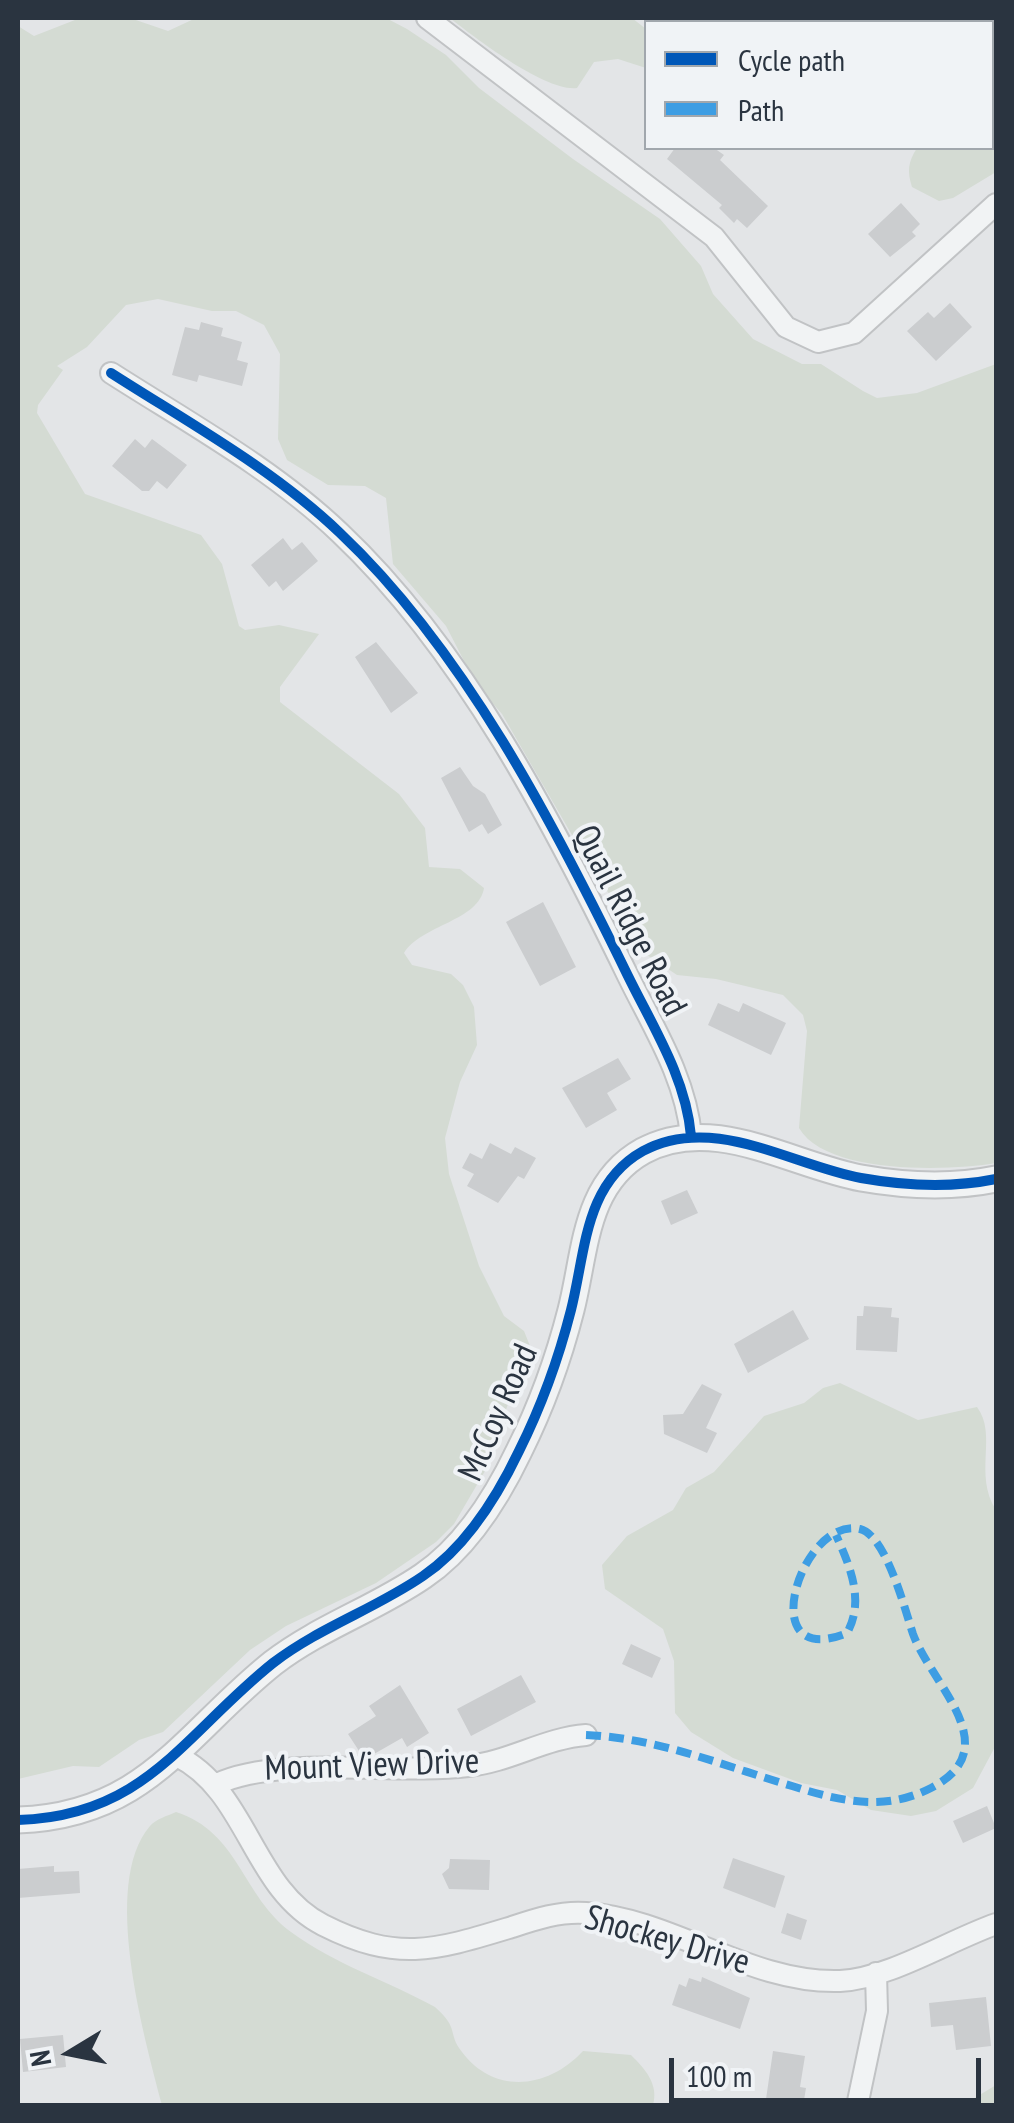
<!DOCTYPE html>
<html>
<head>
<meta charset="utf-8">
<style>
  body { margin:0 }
  #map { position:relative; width:1014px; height:2123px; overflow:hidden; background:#e3e5e7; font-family:"PT Sans Narrow",sans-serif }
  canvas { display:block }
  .frame { position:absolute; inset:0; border:20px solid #2a3440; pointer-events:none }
  .legend { position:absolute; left:644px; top:20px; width:350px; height:130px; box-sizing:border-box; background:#f0f3f6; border:2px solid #a1a7ad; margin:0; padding:12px 18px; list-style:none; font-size:30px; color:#2a3440 }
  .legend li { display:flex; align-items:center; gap:20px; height:50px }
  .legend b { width:50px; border:2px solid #a1a7ad }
  .north { position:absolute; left:20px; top:2003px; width:100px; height:100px; -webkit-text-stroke:8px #f0f3f6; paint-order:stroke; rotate:260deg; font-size:28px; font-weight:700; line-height:40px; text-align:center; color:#2a3440 }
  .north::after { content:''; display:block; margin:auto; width:35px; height:45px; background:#2a3440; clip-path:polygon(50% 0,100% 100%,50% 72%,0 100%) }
  .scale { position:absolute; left:669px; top:2058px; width:312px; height:45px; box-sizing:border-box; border:5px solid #2a3440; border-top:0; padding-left:12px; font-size:30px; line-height:35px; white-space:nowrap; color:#2a3440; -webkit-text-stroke:8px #f0f3f6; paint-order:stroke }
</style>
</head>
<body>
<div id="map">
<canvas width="1014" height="2123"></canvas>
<div class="frame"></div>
<ul class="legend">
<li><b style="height:12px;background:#0057b8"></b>Cycle path</li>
<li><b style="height:12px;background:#3d9de3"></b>Path</li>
</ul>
<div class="north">N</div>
<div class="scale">100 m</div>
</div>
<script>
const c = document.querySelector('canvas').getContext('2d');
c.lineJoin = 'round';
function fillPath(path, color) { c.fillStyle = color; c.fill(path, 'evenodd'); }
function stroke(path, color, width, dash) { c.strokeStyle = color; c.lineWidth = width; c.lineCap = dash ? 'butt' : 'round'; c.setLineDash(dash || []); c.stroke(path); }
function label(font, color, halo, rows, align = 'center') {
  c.font = font + ' "PT Sans Narrow",sans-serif'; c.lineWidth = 8; c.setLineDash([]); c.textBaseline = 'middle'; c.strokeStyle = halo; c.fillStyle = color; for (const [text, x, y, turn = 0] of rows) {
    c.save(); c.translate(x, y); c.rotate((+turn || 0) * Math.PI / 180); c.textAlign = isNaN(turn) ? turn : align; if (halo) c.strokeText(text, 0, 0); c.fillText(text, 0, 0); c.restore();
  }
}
const green = new Path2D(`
  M80 18H130L168 31 196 18H386L407 29 446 55 479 88 573 159 660 219 701 266 713 294 753 339 802 364H821L863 391 877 398 917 393 996 364V1163C950 1171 826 1175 799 1128L807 1031 803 1015 783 995 716 979 677 975 641 951 630 919 598 880 502 714 476 684 446 626 393 564 386 498 365 486 328 485 287 460 278 439 280 354 264 325 236 311H212L158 299 126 305 87 347 57 366 63 370 38 405 37 413 85 494 201 535 222 564 239 626 245 630 279 625 319 634 280 687V702L399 794 425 828 429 867 460 869 484 888C479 921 421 925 404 953L412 965 451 974 463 985 474 1007 477 1045 460 1082 445 1138 449 1174 479 1266 504 1316 524 1331 530 1346 514 1369 509 1401 485 1471 454 1524 436 1542 376 1583 286 1626 250 1650 163 1732 139 1740 99 1767 73 1766 18 1779V26L34 36Z
  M450 18H632L646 29V68L618 59 594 62 577 88C546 92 475 38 450 18Z
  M894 18H996V172L953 198 939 201 912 187C907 171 908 162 917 148H992V22H898Z
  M840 1383 918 1420 977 1407C998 1435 973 1474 996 1510V1745L973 1788 936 1811 911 1816 871 1810 837 1790 801 1783 733 1758 691 1732 675 1713 674 1661 663 1629 605 1589 602 1565 627 1536 673 1510 686 1488 714 1472 764 1416 804 1403 823 1388Z
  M176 1812C239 1832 242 1896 291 1932 334 1964 388 1981 435 2007 460 2029 447 2033 462 2052 495 2096 549 2088 583 2051L631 2055C645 2069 659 2084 653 2105H162C145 2039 100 1884 150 1826 156 1819 167 1816 176 1812Z
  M996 2085V2105H963Z`);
const building = new Path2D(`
  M675 148H714L724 155 720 160 768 206 747 228 737 219 734 223 719 208 722 205 667 159Z
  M901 203 920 224 912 232 916 236 890 257 868 234Z
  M950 303 972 327 936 361 907 331 928 312 934 318Z
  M201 322 223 328 221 336 242 342 237 360 248 363 242 386 199 375 197 382 172 375 185 327 199 330Z
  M135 439 145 448 152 439 187 465 167 489 157 481 149 491H142L112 466Z
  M283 538 292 550 302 542 318 561 283 591 276 581 269 587 251 565Z
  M376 642 418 693 391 713 355 657Z
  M460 767 473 786 485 794 502 825 488 834 482 824 469 832 441 778Z
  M543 902 576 967 540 986 506 922Z
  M718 1003 739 1012 743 1003 786 1023 771 1055 708 1025Z
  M618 1058 631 1079 607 1093 617 1110 586 1128 562 1088Z
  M490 1143 511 1154 515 1147 536 1158 524 1179 518 1176 498 1203 467 1186 474 1174 462 1168 470 1153 482 1159Z
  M687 1190 698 1213 671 1225 661 1201Z
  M864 1306 892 1308 891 1317 899 1318 897 1352 856 1350 857 1316H863Z
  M793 1310 809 1339 748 1373 734 1344Z
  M702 1384 722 1394 706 1428 717 1433 707 1453 664 1434 663 1415 683 1414Z
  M631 1644 661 1658 652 1678 622 1664Z
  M521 1675 536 1702 471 1736 457 1709Z
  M400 1685 429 1733 407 1747 402 1738 374 1754H361L348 1734 376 1716 369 1706Z
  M987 1806 996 1828 963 1843 953 1821Z
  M733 1858 785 1876 775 1908 723 1888Z
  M450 1859 490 1860 489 1890 449 1889 442 1874 449 1868Z
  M54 1866V1872L79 1871 80 1893 18 1898V1869Z
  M787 1913 807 1920 801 1940 781 1933Z
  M702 1977 750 1998 740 2029 672 2005 679 1984 686 1987 689 1978 701 1982Z
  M986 1997 991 2046 956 2050 953 2025 931 2027 929 2003Z
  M63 2035 66 2067 23 2072 20 2039Z
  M773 2051 805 2056 800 2087 806 2088 803 2106H765Z`);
const minor = new Path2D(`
  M427 18 714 237 786 327 818 342 854 333 996 204
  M661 18 668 22
  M802 18 810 22
  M111 373C189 423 273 469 340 533 464 650 554 824 628 976 653 1027 686 1078 691 1136
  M177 1756C248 1791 252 1889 323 1925 398 1963 436 1950 512 1927 536 1919 560 1911 586 1913 673 1919 750 1984 840 1981 888 1979 950 1940 996 1924
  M217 1784C279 1755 395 1775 468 1766 509 1762 545 1738 586 1735
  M857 2106 877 2011 876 1973`);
const tertiary = new Path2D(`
  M18 1820C146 1816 184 1734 273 1663 320 1627 375 1609 423 1576 466 1547 497 1497 519 1451 541 1407 559 1357 571 1310 586 1251 584 1184 643 1151 713 1113 791 1165 861 1178 906 1186 952 1188 996 1179`);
const quiet = new Path2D(`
  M586 1735C658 1738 724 1766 792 1786 840 1801 884 1812 931 1788 1009 1748 931 1684 913 1634 905 1610 886 1535 860 1529 802 1515 751 1672 847 1633 865 1601 850 1566 836 1535`);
const cycleway = new Path2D(`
  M111 373C189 423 273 469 340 533 464 650 554 824 628 976 653 1027 686 1078 691 1136
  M18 1820C146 1816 184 1734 273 1663 320 1627 375 1609 423 1576 466 1547 497 1497 519 1451 541 1407 559 1357 571 1310 586 1251 584 1184 643 1151 713 1113 791 1165 861 1178 906 1186 952 1188 996 1179`);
const streetNames = [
  ["Quail Ridge Road",629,921,63],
  ["McCoy Road",499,1413,-66],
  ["Mount View Drive",372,1766,-2],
  ["Shockey Drive",667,1941,16]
];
fillPath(green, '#d4dbd3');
fillPath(building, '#cbcdcf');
stroke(minor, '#c1c3c5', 24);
stroke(tertiary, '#c1c3c5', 29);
stroke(minor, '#f1f3f4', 20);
stroke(tertiary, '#f1f3f4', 25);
stroke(quiet, '#3d9de3', 8, [15, 8]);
stroke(cycleway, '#0057b8', 10);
label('35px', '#2a3440', '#f0f3f6', streetNames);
</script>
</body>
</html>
